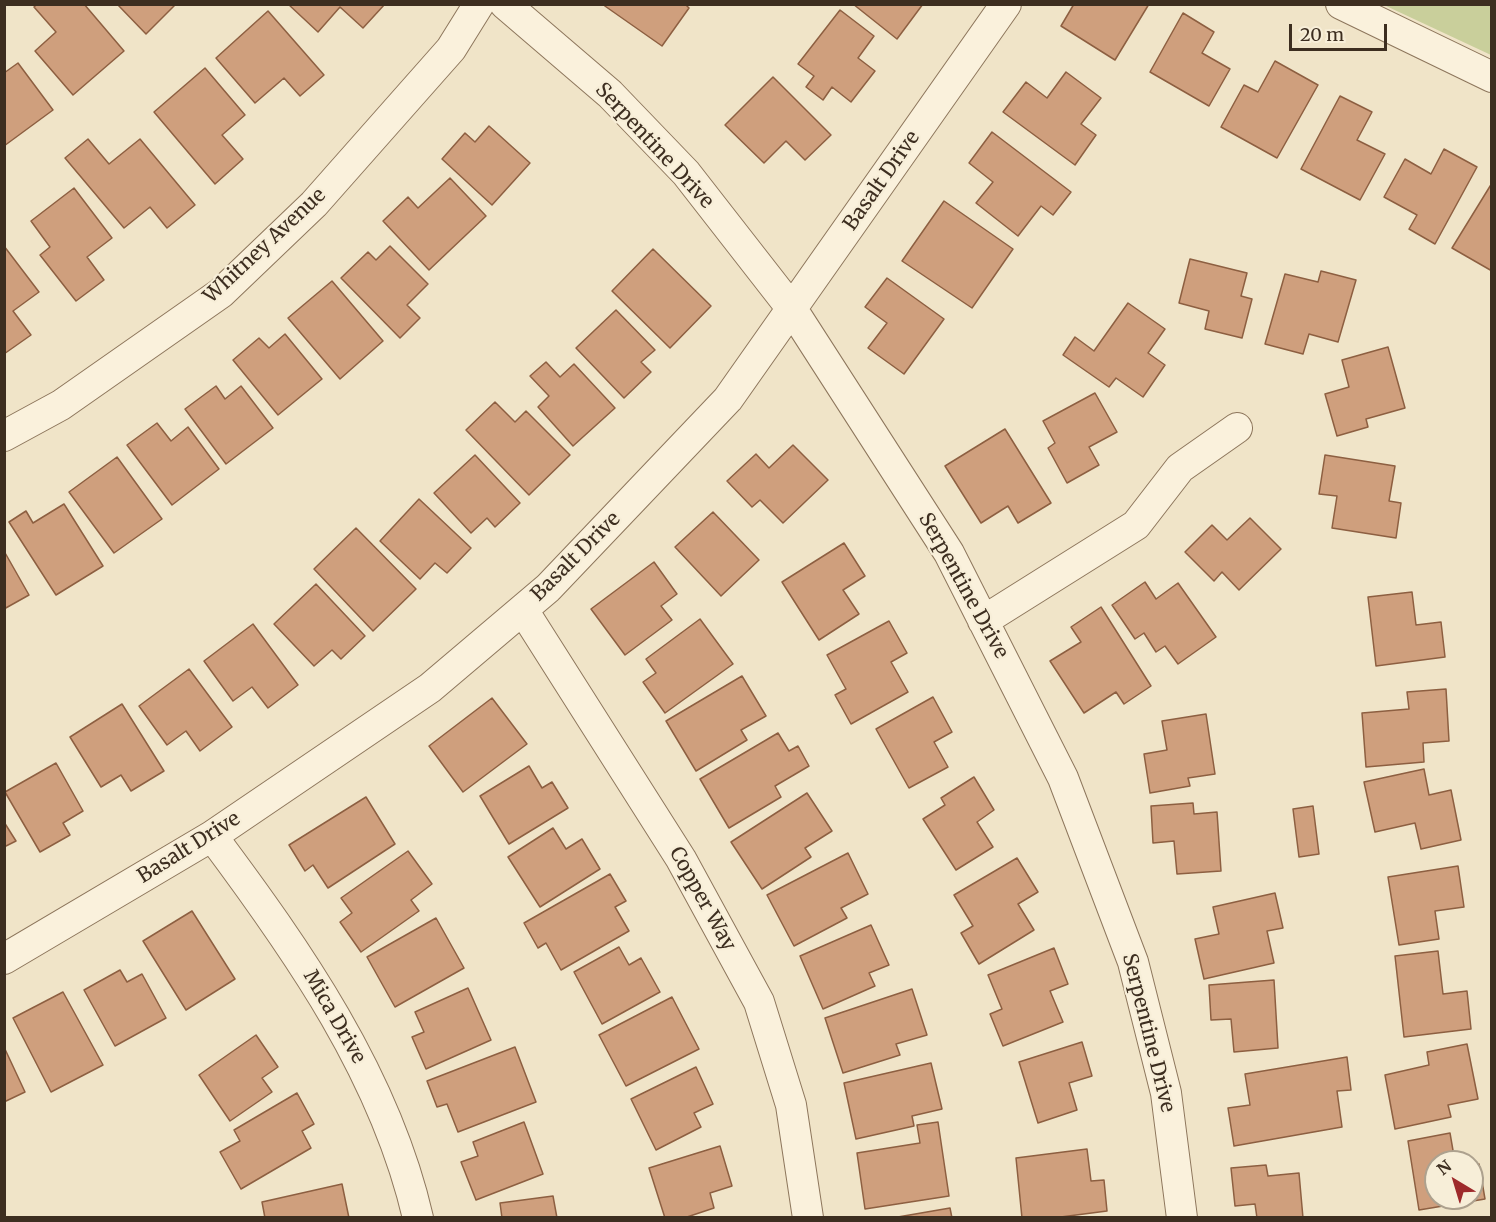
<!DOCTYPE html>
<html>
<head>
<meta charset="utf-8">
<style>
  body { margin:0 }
  #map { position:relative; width:1496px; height:1222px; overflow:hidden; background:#f0e4c8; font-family:Merriweather,serif }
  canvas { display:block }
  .frame { position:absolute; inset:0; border:6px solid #3d2e20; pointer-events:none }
  .north { position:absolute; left:1424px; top:1150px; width:60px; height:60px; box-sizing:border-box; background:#f7eed8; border:2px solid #ada18e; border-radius:50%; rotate:322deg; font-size:16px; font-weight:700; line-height:24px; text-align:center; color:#3d2e20 }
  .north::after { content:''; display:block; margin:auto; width:21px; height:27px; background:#9e2a2b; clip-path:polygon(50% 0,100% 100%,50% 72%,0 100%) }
  .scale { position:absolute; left:1289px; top:24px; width:98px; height:27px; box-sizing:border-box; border:3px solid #3d2e20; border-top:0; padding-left:8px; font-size:18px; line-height:21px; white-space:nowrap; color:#3d2e20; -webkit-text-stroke:4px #f7eed8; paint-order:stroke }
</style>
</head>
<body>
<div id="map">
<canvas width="1496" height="1222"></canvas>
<div class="frame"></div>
<div class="north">N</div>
<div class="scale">20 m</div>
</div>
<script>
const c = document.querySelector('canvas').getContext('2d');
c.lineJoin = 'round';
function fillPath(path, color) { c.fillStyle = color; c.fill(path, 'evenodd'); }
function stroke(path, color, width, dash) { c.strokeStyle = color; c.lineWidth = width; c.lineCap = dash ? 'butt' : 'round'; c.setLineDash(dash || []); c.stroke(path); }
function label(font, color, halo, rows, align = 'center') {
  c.font = font + ' Merriweather,serif'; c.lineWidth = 4.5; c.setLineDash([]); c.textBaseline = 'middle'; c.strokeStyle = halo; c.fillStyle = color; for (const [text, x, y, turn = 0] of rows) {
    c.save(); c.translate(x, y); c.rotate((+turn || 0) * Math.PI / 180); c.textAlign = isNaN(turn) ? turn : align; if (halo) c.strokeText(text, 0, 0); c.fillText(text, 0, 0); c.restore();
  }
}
const green = new Path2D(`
  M1384 5H1491V55Z`);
const building = new Path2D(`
  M37 4H84L124 51 73 95 35 51 56 32 34 7Z
  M117 4H176L146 34Z
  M288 4H385L363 28 340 7 318 32Z
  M602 4H685L689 8 662 46Z
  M853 4H923L897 39Z
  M1074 4 1105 5 1149 4 1115 60 1061 26Z
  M840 10 874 36 858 58 875 71 851 102 832 87 823 100 806 87 814 76 798 64Z
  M268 11 324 75 300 96 284 78 255 103 216 58Z
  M1183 13 1214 32 1202 53 1230 69 1209 106 1150 72Z
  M1275 61 1318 85 1277 158 1221 127 1244 85 1258 92Z
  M18 63 53 110 4 146V73Z
  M205 68 245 115 222 135 243 159 215 184 154 112Z
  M1066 72 1101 98 1081 124 1096 135 1075 165 1003 112 1026 82 1047 98Z
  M773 77 831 135 805 160 786 141 764 163 725 125Z
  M1340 96 1372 112 1357 140 1385 154 1360 200 1301 169Z
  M489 126 530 163 492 205 442 159 465 133 475 142Z
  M992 132 1071 192 1053 215 1041 206 1018 236 976 203 993 182 969 163Z
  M88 139 109 164 140 139 195 205 167 228 150 207 124 228 65 158Z
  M1444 149 1477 167 1435 244 1409 229 1417 215 1384 197 1405 159 1431 174Z
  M450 178 486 216 429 270 383 221 408 197 418 208Z
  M1492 183V271L1452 248Z
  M74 188 112 238 87 257 104 280 76 301 40 255 50 247 31 221Z
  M944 201 1013 249 972 308 902 261Z
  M4 246 39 292 13 311 31 335 4 354Z
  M390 246 428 284 407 305 420 318 400 338 341 278 368 252 376 260Z
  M653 249 711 306 670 348 612 291Z
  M1190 259 1247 273 1241 296 1252 299 1242 338 1205 329 1209 311 1179 303Z
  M1321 271 1356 280 1338 342 1309 334 1303 354 1265 344 1285 274 1318 282Z
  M887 278 944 319 904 374 868 348 887 323 865 307Z
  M332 281 383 341 340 379 288 318Z
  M1128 303 1165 329 1148 353 1165 365 1143 397 1116 378 1109 387 1063 355 1075 337 1094 351Z
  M616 310 655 350 641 362 651 372 624 398 576 348Z
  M285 334 322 379 278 415 233 360 259 338 269 348Z
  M1388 347 1405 408 1366 419 1368 427 1337 436 1325 394 1349 387 1342 360Z
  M546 362 560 377 574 364 615 408 573 446 538 407 549 396 530 376Z
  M216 386 225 399 241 386 273 428 226 464 185 409Z
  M1095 393 1117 432 1089 447 1099 465 1067 483 1048 448 1055 443 1043 421Z
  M495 402 515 422 526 411 570 455 529 495 466 430Z
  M157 423 171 441 188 427 219 469 172 505 127 445Z
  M1005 429 1051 503 1018 523 1008 506 981 523 945 466Z
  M793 445 828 480 783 523 760 500 752 507 727 481 756 454 769 468Z
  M475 455 520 503 495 527 487 518 471 533 434 493Z
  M1325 455 1395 466 1389 501 1401 503 1396 538 1332 528 1337 496 1319 494Z
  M117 457 162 519 114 553 69 492Z
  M419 499 471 548 447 573 435 563 420 579 380 541Z
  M64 504 103 566 56 595 9 522 26 511 33 523Z
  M713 512 759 560 721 596 675 547Z
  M1250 518 1281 549 1239 590 1222 572 1214 581 1185 552 1212 525 1227 540Z
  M356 528 416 589 373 631 314 569Z
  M844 543 865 576 843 590 859 614 819 640 782 582Z
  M4 551 29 595 4 609Z
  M654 562 677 594 661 606 672 620 625 655 591 609Z
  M1145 582 1156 599 1178 583 1216 637 1178 664 1165 646 1156 652 1144 633 1135 639 1112 605Z
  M316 584 365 636 341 659 332 650 314 666 274 624Z
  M1412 592 1416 625 1441 622 1445 657 1376 666 1368 597Z
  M1101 607 1151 686 1124 704 1116 692 1084 713 1050 661 1081 642 1071 627Z
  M700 619 733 664 665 713 643 682 656 673 646 659Z
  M889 621 907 653 891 662 908 692 851 724 835 695 846 689 827 655Z
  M253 624 298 685 268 708 252 687 233 701 204 661Z
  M189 669 232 727 200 751 186 731 167 745 139 706Z
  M742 676 766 716 741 730 747 740 696 771 666 721Z
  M1446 689 1449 741 1423 743 1424 762 1366 767 1362 713 1409 709 1407 692Z
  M933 697 952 732 934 742 948 767 909 788 876 729Z
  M492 698 527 744 463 792 429 746Z
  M122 704 164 771 131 791 121 775 101 787 70 737Z
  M1206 714 1215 774 1188 778 1190 786 1150 793 1144 754 1167 750 1162 721Z
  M778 733 789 751 798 746 809 766 775 786 781 797 729 828 700 779Z
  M56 763 83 811 63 823 70 835 40 852 5 792Z
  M529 766 542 788 552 782 568 808 509 844 480 796Z
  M1424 769 1429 795 1451 790 1461 840 1421 849 1415 823 1375 832 1364 782Z
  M974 777 994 810 977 822 993 847 956 870 923 819 945 805 941 798Z
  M807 793 832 831 805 848 811 857 762 889 731 842Z
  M366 797 395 844 328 888 313 865 305 871 289 845Z
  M1193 803 1194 814 1217 812 1221 871 1177 874 1174 841 1153 843 1151 806Z
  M1313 806 1319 854 1299 857 1293 809Z
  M4 822 16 841 4 847Z
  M553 828 566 849 582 839 600 869 540 907 508 857Z
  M408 851 432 884 411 900 419 911 361 952 340 922 352 913 341 898Z
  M848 853 868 894 841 908 847 918 794 946 767 895Z
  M1017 858 1038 892 1018 904 1034 930 979 964 961 933 973 926 954 895Z
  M1458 866 1464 907 1435 911 1439 939 1399 945 1388 877Z
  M610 874 626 901 615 907 629 931 561 970 546 943 538 948 524 923Z
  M1275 893 1283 928 1267 931 1274 963 1204 979 1195 939 1219 934 1213 907Z
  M192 911 235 979 186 1010 143 941Z
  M436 918 464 968 395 1007 367 957Z
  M871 925 889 965 869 973 875 986 823 1009 800 956Z
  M619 947 629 965 641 958 660 992 602 1024 574 972Z
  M1054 948 1068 984 1050 991 1063 1022 1003 1046 990 1014 1002 1009 988 975Z
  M1438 951 1443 994 1467 991 1471 1029 1404 1037 1395 956Z
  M120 970 127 982 142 974 166 1018 115 1046 84 990Z
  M1274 980 1278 1048 1234 1052 1231 1019 1211 1020 1209 985Z
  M468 988 491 1040 426 1069 412 1037 424 1032 415 1012Z
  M912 989 927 1035 896 1044 900 1055 843 1073 825 1018Z
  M63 992 103 1065 51 1092 13 1018Z
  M672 997 699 1049 626 1086 599 1035Z
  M256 1035 278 1067 262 1078 272 1092 230 1121 199 1075Z
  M1082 1042 1092 1076 1069 1083 1077 1110 1038 1123 1019 1062Z
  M1467 1044 1478 1099 1448 1105 1451 1117 1395 1129 1385 1075 1429 1065 1427 1052Z
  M4 1047 25 1092 4 1102Z
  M515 1047 536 1102 458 1132 447 1104 437 1107 427 1081Z
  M1347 1057 1351 1090 1337 1091 1342 1127 1234 1146 1228 1108 1250 1105 1245 1074Z
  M931 1063 942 1109 912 1116 914 1126 856 1139 844 1083Z
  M696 1067 713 1104 694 1113 701 1127 656 1150 631 1099Z
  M297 1093 314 1124 302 1131 311 1148 241 1189 220 1152 240 1141 234 1130Z
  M524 1122 543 1174 476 1200 461 1162 478 1156 473 1142Z
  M938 1122 949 1196 865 1209 857 1153 920 1143 917 1125Z
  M1450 1133 1455 1162H1436V1198H1472V1165L1479 1164 1485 1199 1419 1210 1408 1141Z
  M720 1146 732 1186 710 1193 714 1208 684 1218H665L649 1168Z
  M1087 1149 1091 1181 1104 1180 1107 1211 1053 1218H1022L1016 1158Z
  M1266 1165 1268 1176 1299 1173 1303 1218H1257L1255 1204 1235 1206 1231 1168Z
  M342 1184 349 1218H265L262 1202Z
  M553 1196 557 1218H502L500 1203Z
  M950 1208 952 1218H892Z`);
const minor = new Path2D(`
  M505 4 610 94 686 173 792 309 949 553 1063 778 1133 962 1166 1093 1182 1218
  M1341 4 1492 77
  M4 436 61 405 221 293 314 204 451 49 479 4
  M523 610 681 859 759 1002 791 1105 808 1218
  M983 621 1136 525 1180 468 1237 428
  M212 836C298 951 385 1075 418 1218
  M4 959 212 836 430 688 548 588 728 399 1006 4`);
const streetNames = [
  ["Serpentine Drive",654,146,47],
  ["Basalt Drive",882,181,-55],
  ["Whitney Avenue",265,246,-43],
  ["Basalt Drive",576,557,-45],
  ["Serpentine Drive",963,586,61],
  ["Basalt Drive",189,848,-32],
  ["Copper Way",702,899,61],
  ["Mica Drive",334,1017,60],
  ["Serpentine Drive",1148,1033,76]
];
fillPath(green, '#c9cf9b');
fillPath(building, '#cf9f7d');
stroke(building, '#8d5f41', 1.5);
stroke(minor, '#8d765c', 32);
stroke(minor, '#faf1dc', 30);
label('20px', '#3d2e20', '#f7eed8', streetNames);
</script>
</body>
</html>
